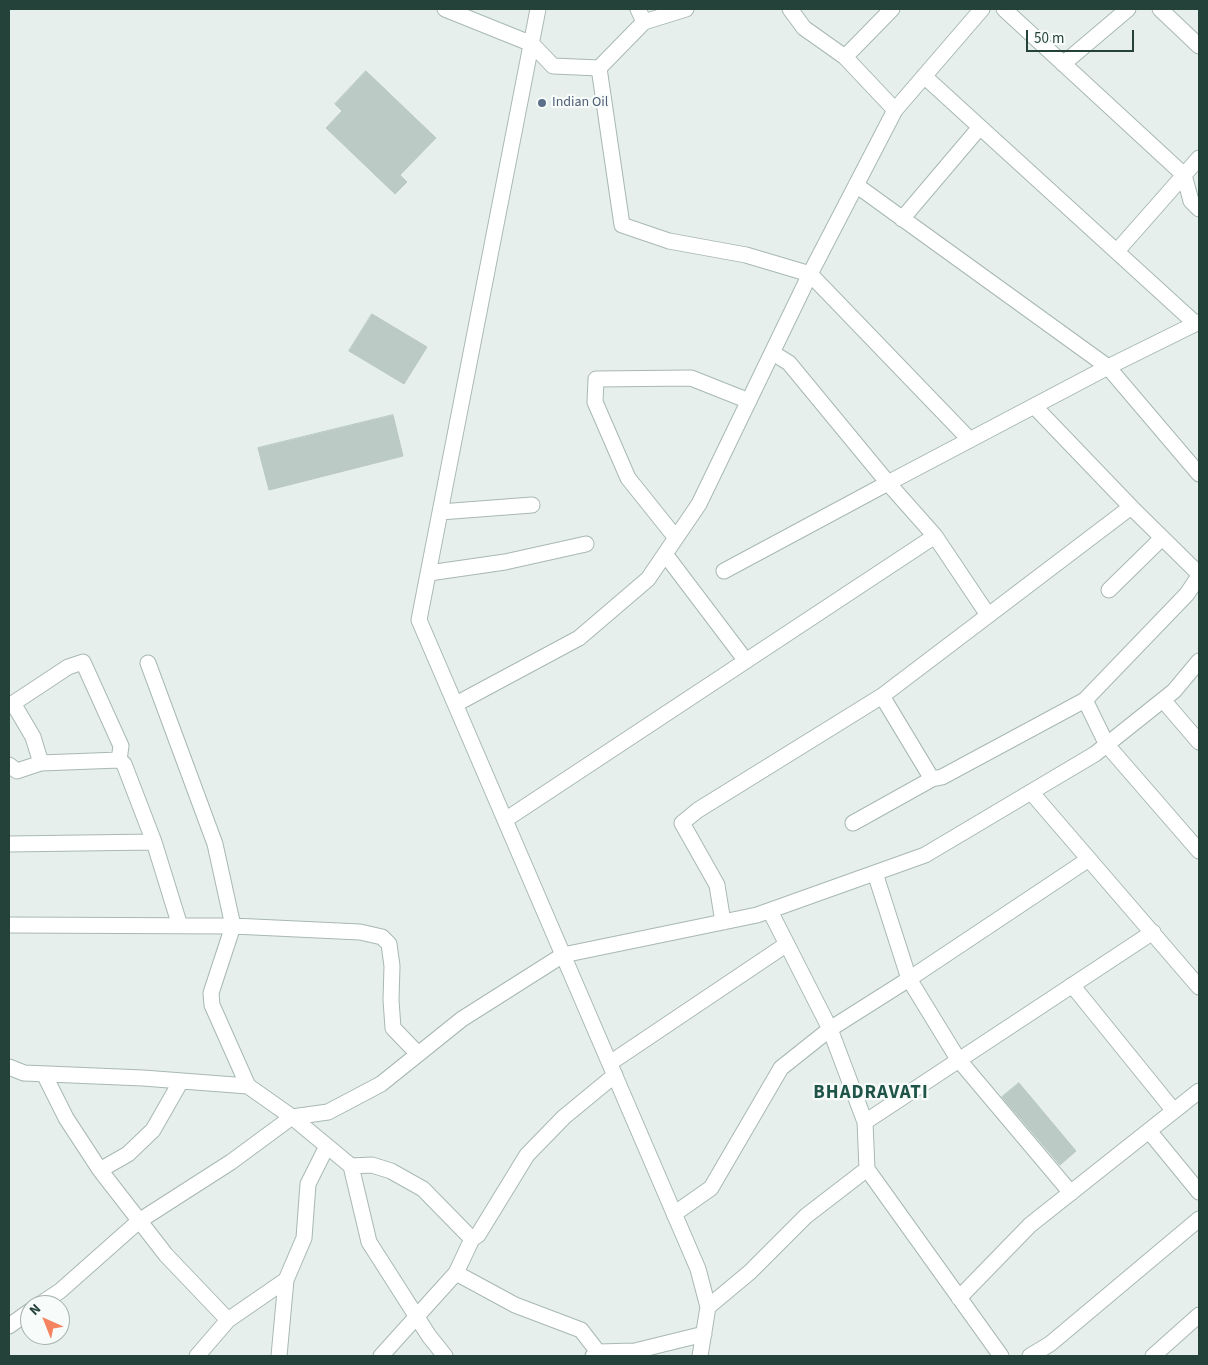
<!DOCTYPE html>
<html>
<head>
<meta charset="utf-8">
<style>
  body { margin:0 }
  #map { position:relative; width:1208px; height:1365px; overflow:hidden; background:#e6efeb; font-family:"Source Sans 3",sans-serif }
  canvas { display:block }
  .frame { position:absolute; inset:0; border:10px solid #24423a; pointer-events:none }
  .north { position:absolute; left:20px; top:1295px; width:50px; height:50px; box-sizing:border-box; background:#f7fbf9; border:1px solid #a3b1ad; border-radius:50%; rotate:316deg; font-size:14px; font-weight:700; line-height:20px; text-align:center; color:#24423a }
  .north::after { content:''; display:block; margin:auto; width:18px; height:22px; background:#f4845f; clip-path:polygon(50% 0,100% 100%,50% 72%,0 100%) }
  .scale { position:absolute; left:1026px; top:30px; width:108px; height:22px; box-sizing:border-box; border:2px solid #24423a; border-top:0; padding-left:6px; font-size:15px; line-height:18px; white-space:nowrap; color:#24423a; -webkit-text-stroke:4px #f7fbf9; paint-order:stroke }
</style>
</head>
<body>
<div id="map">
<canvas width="1208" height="1365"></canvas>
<div class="frame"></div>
<div class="north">N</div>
<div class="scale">50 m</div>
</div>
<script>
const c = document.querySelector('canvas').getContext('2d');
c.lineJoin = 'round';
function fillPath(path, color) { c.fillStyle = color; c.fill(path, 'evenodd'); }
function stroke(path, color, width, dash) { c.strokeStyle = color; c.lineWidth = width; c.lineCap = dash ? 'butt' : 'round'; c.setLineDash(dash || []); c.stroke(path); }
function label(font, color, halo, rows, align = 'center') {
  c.font = font + ' "Source Sans 3",sans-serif'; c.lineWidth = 4.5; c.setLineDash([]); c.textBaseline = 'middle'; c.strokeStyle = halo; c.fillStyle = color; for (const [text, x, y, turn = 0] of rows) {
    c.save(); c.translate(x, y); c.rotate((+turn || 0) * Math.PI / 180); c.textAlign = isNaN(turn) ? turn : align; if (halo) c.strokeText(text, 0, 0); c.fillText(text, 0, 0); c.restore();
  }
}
const building = new Path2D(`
  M366 71 436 138 400 175 407 182 395 194 326 128 342 111 335 104Z
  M372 314 427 347 404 384 349 351Z
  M393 415 403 456 269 490 258 448Z
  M1019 1083 1076 1151 1060 1165 1002 1097Z`);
const minor = new Path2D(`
  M445 9 532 44 553 66 599 68 644 22 638 9
  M538 9 419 620 698 1269 708 1307 700 1356
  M790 9 804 28 845 57 895 110
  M1004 9 1184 175 1199 158
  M1160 9 1199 46
  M644 22 686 9
  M845 57 892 9
  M1063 64 1128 9
  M599 68 622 225 669 241 746 255 810 274 970 440
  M924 76 1196 324
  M856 185 1108 367 1199 474
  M902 219 980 127
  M1117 251 1184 175 1191 201 1199 209
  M1034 406 1131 507 1199 574
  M440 512 532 505
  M935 536 988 615
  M676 538 628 478 595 402 596 379 691 378 749 401
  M665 554 746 661
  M724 571 888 483 789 363 773 353
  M429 573 505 562 586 544
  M1109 590 1162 538
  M148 663 215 844 233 926 211 993 212 1005 248 1086
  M882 696 932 779
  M1085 700 1107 745 1199 851
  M1163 700 1199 742
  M13 703 33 737 41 763
  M456 704 579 638 648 579 699 504 810 274 895 110 982 9
  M9 706 68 667 83 662 121 746 119 760
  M9 765 17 771 41 763 119 760 124 764 154 842 180 926
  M1031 792 1199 987
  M505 820 935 536 888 483 1108 367 1199 322
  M853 823 932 779 942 777 1085 700 1187 594 1199 576
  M9 844 154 842
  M875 873 909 979 958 1059 1071 1193
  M770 911 830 1029 865 1122 1153 932
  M723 922 717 885 682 823 698 810 882 696 1131 507
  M9 925 233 926 360 932 382 937 389 944 392 966 391 1000 393 1028 418 1054
  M1072 985 1174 1111
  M610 1063 787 944
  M9 1067 24 1073 143 1078 248 1086 292 1117 327 1146 308 1184 304 1238 286 1280 279 1356
  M44 1074 66 1118 100 1170 166 1255 228 1320
  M865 1122 867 1169 1001 1356
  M1149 1131 1199 1192
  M327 1146 351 1166 369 1242 429 1336 445 1356
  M351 1166 372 1165 391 1171 423 1189 472 1239
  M100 1170 128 1154 153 1130 181 1081
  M674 1214 711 1188 781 1068 830 1029 909 979 1089 859
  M456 1273 515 1305 581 1330 598 1352
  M959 1298 1030 1225 1199 1091
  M39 1305 60 1291 139 1221 231 1162 292 1117 328 1112 381 1084 462 1019 563 955 757 915 925 855 1095 754 1174 691 1199 661
  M708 1307 750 1272 806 1216 867 1169
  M9 1326 30 1311
  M197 1356 228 1320 286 1280
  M381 1356 456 1273 472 1239 478 1235 527 1155 564 1117 615 1075
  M593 1356 598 1352 635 1351 704 1334
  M1030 1356 1050 1344 1199 1219
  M1153 1356 1199 1315`);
const markers = [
  [542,103,5,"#5c6f8a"]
];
const serviceNames = [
  ["Indian Oil",552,103]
];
const districtNames = [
  ["BHADRAVATI",871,1094]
];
fillPath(building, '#bbcac4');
stroke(building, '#b8c9c2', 1);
stroke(minor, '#a8b8b2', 17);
stroke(minor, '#fff', 15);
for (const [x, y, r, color] of markers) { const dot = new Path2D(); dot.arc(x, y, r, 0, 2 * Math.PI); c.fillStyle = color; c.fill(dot); stroke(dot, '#f7fbf9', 2); }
label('14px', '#4e5e75', '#f7fbf9', serviceNames, 'left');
c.letterSpacing = '1px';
label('bold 19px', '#1f5548', '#f7fbf9', districtNames);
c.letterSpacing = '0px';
</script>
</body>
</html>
